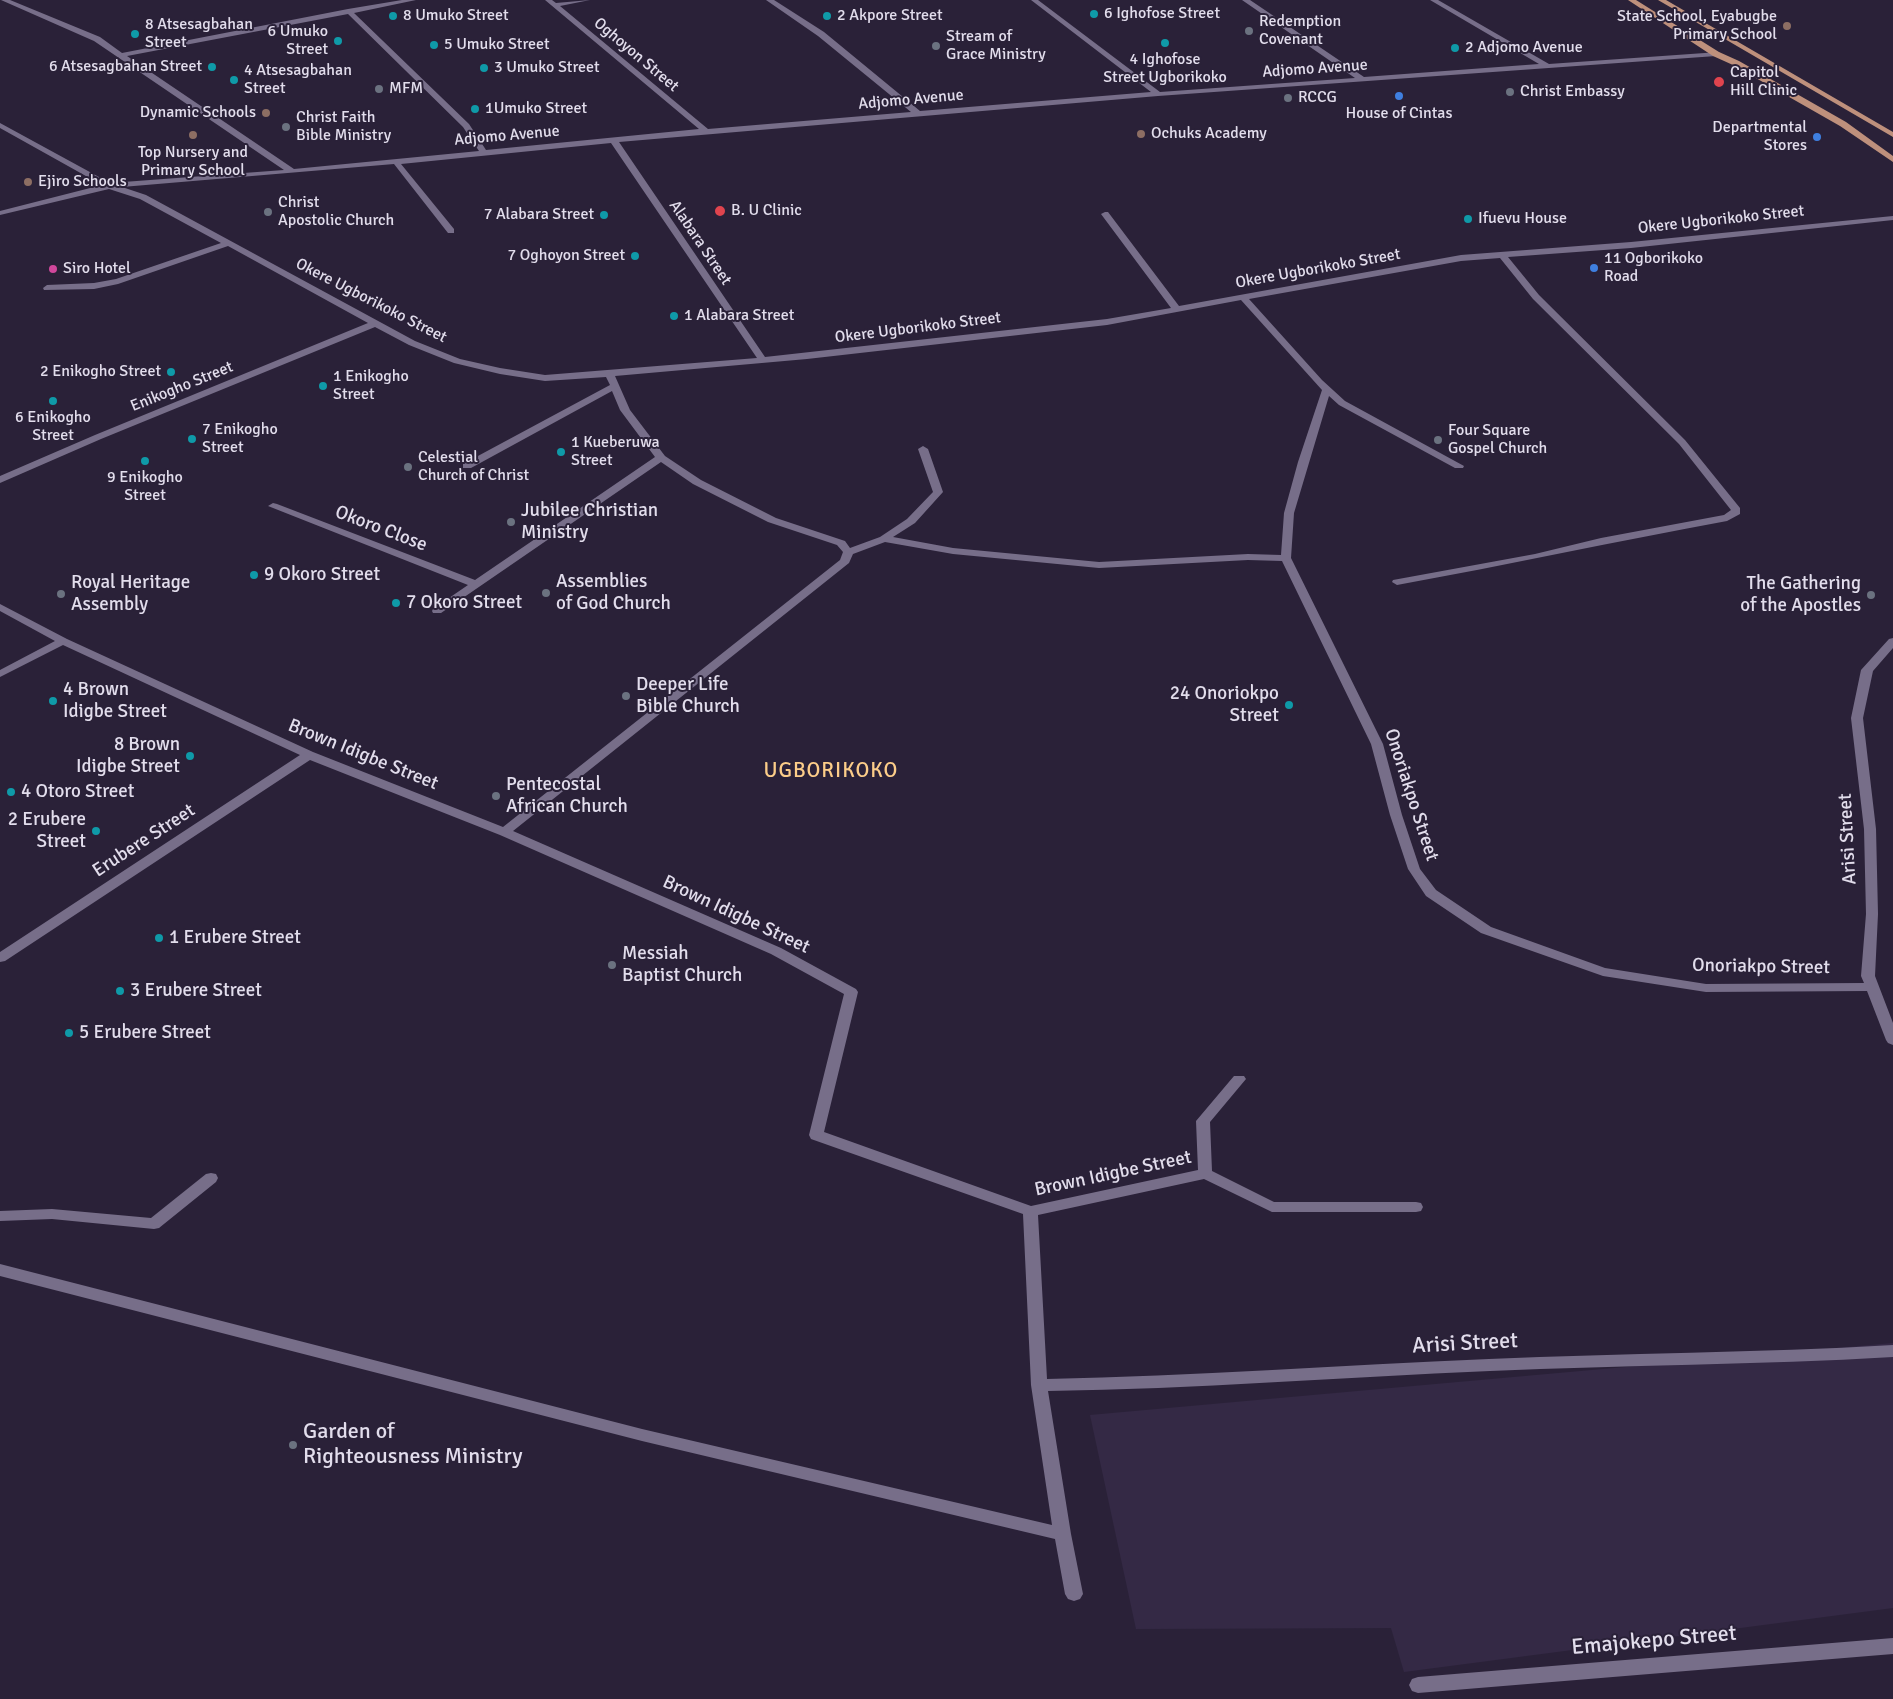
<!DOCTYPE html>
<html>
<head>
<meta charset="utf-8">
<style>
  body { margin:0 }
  canvas { display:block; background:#2a2138 }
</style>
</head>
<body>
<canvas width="1893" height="1699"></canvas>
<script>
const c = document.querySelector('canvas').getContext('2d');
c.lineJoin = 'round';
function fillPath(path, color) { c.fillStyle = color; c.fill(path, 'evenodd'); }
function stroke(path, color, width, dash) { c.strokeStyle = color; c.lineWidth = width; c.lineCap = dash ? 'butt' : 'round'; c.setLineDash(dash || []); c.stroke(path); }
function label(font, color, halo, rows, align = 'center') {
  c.font = font + ' Signika,sans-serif'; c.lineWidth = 4; c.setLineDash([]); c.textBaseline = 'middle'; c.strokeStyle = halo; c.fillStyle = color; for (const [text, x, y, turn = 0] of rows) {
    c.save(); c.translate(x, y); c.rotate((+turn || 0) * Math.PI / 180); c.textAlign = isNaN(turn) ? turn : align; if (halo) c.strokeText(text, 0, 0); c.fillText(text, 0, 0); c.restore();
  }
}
const built = new Path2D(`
  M1893 1343V1608L1404 1672 1391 1628 1136 1629 1090 1415Z`);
const minor = new Path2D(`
  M1 0H10L100 37 122 53 348 9 402 0H416L354 13 469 124 486 150 699 129 545 0H552L556 3 590 0 560 6 708 129 911 112 818 36 766 0H774L824 32 920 111 1151 92 1031 0H1038L1160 92 1355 78 1242 0H1250L1364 77 1539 64 1430 0H1438L1549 64 1719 52 1720 54 1716 56 1158 96 619 142 765 357 1107 319 1171 308 1101 214 1105 212H1108L1179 306 1461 255 1631 242 1893 216V220L1631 248 1508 257 1539 295 1685 440 1740 508V514L1727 521C1617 541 1507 565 1397 585L1392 582 1393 580 1535 554 1601 538 1724 515 1731 510 1679 444 1533 299 1500 258 1461 261 1249 299 1322 380 1345 401 1464 466 1463 468H1455L1339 405 1329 396 1294 513 1291 558 1383 744 1402 815 1420 869 1436 890 1491 927 1605 968 1706 984 1864 983 1861 976 1866 914 1864 829 1851 718 1861 670 1889 639 1893 638V648L1873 671 1863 718 1876 829 1878 914 1875 976 1893 1023V1045L1888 1043 1886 1040 1867 991 1706 992 1603 976 1481 933 1426 896 1408 869 1390 815 1371 744 1282 561 1248 560 1099 568 953 554 885 542 853 554 849 563 513 831 781 948 856 989 858 992 824 1132 1031 1206 1198 1170 1196 1121 1234 1076H1244L1246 1079 1210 1122 1212 1171 1274 1202H1416L1421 1203 1423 1207 1421 1211 1416 1212H1272L1204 1179 1038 1215 1047 1379C1194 1376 1341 1365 1489 1359 1624 1353 1758 1353 1893 1345V1357C1759 1365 1624 1365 1490 1371 1342 1377 1195 1389 1048 1391L1071 1534 1083 1594 1080 1599 1074 1601 1068 1599 1065 1594 1055 1539 642 1441 0 1276V1264L642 1429 1052 1525 1031 1385 1023 1214 811 1139 809 1135 844 994 771 954 500 835 310 760 5 961 0 962V952L300 755 63 645 0 677V670L55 641 0 611V604L67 639 313 752 503 827 840 560 843 552 837 545 768 522 693 484 661 462 441 613H433L432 611 433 609 468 585 268 506 273 503 277 504 475 580 655 457 620 410 612 391 471 468H463V464L610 385 606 377 545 381 500 374 454 363 409 345 375 327 101 439 0 483V476L95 435 368 323 228 246 118 284 94 289 44 290 43 288 47 285 94 283 116 279 221 243 140 199 109 189 0 215V211L102 185 0 128V123L110 183 284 170 94 41ZM348 14 463 127 479 151 294 169 127 56ZM611 143 757 358 545 375 500 368 460 359 415 341 146 195 122 187 394 164 448 233H454V229L401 164ZM1241 300 1322 390 1298 462 1284 513 1281 555 1248 554 1099 562 953 548 893 537 915 523 943 492 928 449 923 446 918 449 933 492 907 519 880 537 850 548 845 541 776 518 701 480 665 456 630 410 615 376 807 359 1107 325Z
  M211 1173 216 1174 218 1178 216 1182 159 1228 154 1229 52 1219 0 1221V1211L52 1209 151 1218 206 1174Z
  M1893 1638V1654L1418 1693 1412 1691 1409 1685 1412 1679 1418 1677Z`);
const major = new Path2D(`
  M1628 0H1636L1719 52 1739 61 1846 122 1893 156V162L1840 126 1733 65 1713 56Z
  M1658 0H1666L1893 132V137Z`);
const markers = [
  [1094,14,5,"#0f9aa8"],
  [393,16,5,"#0f9aa8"],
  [827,16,5,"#0f9aa8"],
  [1787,26,5,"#8d6e63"],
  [1249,31,5,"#6b7280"],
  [135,34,5,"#0f9aa8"],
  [338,41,5,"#0f9aa8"],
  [1165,43,5,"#0f9aa8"],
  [434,45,5,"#0f9aa8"],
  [936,46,5,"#6b7280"],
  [1455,48,5,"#0f9aa8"],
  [212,67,5,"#0f9aa8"],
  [484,68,5,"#0f9aa8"],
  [234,80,5,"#0f9aa8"],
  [1719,82,6,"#e0444e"],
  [379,89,5,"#6b7280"],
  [1510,92,5,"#6b7280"],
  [1399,96,5,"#3f7fe0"],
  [1288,98,5,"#6b7280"],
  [475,109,5,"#0f9aa8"],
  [266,113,5,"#8d6e63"],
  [286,127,5,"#6b7280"],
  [1141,134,5,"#8d6e63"],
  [193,135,5,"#8d6e63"],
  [1817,137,5,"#3f7fe0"],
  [28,182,5,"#8d6e63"],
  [720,211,6,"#e0444e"],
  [268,212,5,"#6b7280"],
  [604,215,5,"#0f9aa8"],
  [1468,219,5,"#0f9aa8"],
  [635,256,5,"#0f9aa8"],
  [1594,268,5,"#3f7fe0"],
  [53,269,5,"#d1479c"],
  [674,316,5,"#0f9aa8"],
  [171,372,5,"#0f9aa8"],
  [323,386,5,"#0f9aa8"],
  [53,401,5,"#0f9aa8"],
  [192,439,5,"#0f9aa8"],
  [1438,440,5,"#6b7280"],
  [561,452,5,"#0f9aa8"],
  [145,461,5,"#0f9aa8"],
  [408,467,5,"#6b7280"],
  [511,522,5,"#6b7280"],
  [254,575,5,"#0f9aa8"],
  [546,593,5,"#6b7280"],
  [61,594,5,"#6b7280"],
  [1871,595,5,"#6b7280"],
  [396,603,5,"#0f9aa8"],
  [626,696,5,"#6b7280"],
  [53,701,5,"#0f9aa8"],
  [1289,705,5,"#0f9aa8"],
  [190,756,5,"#0f9aa8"],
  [11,792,5,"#0f9aa8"],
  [496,796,5,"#6b7280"],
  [96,831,5,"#0f9aa8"],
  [159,938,5,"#0f9aa8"],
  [612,965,5,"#6b7280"],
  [120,991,5,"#0f9aa8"],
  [69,1033,5,"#0f9aa8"],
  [293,1445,5,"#6b7280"]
];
const farPoinames = [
  ["6 Ighofose Street",1104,14],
  ["8 Umuko Street",403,16],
  ["2 Akpore Street",837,16],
  ["State School, Eyabugbe",1777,17,"right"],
  ["Primary School",1777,35,"right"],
  ["Redemption",1259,22],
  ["Covenant",1259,40],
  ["8 Atsesagbahan",145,25],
  ["Street",145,43],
  ["6 Umuko",328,32,"right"],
  ["Street",328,50,"right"],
  ["Stream of",946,37],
  ["Grace Ministry",946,55],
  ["5 Umuko Street",444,45],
  ["2 Adjomo Avenue",1465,48],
  ["4 Ighofose",1165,60,"center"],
  ["Street Ugborikoko",1165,78,"center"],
  ["6 Atsesagbahan Street",202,67,"right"],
  ["3 Umuko Street",494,68],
  ["4 Atsesagbahan",244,71],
  ["Street",244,89],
  ["Capitol",1730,73],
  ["Hill Clinic",1730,91],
  ["MFM",389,89],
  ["Christ Embassy",1520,92],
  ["RCCG",1298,98],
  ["1Umuko Street",485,109],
  ["Dynamic Schools",256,113,"right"],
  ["House of Cintas",1399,114,"center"],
  ["Christ Faith",296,118],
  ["Bible Ministry",296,136],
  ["Departmental",1807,128,"right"],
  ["Stores",1807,146,"right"],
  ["Ochuks Academy",1151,134],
  ["Top Nursery and",193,153,"center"],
  ["Primary School",193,171,"center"],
  ["Ejiro Schools",38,182],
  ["Christ",278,203],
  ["Apostolic Church",278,221],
  ["B. U Clinic",731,211],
  ["7 Alabara Street",594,215,"right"],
  ["Ifuevu House",1478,219],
  ["7 Oghoyon Street",625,256,"right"],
  ["11 Ogborikoko",1604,259],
  ["Road",1604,277],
  ["Siro Hotel",63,269],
  ["1 Alabara Street",684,316],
  ["2 Enikogho Street",161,372,"right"],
  ["1 Enikogho",333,377],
  ["Street",333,395],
  ["6 Enikogho",53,418,"center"],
  ["Street",53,436,"center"],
  ["7 Enikogho",202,430],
  ["Street",202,448],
  ["Four Square",1448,431],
  ["Gospel Church",1448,449],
  ["1 Kueberuwa",571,443],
  ["Street",571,461],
  ["Celestial",418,458],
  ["Church of Christ",418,476],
  ["9 Enikogho",145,478,"center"],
  ["Street",145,496,"center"]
];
const farStreetnames = [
  ["Oghoyon Street",636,55,40],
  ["Adjomo Avenue",1315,69,-4],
  ["Adjomo Avenue",911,100,-5],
  ["Adjomo Avenue",507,136,-5],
  ["Okere Ugborikoko Street",1721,220,-6],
  ["Alabara Street",700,243,56],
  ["Okere Ugborikoko Street",1318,269,-10],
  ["Okere Ugborikoko Street",371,301,27],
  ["Okere Ugborikoko Street",918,328,-7],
  ["Enikogho Street",182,387,-22]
];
const poiNames = [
  ["Jubilee Christian",521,511],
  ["Ministry",521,533],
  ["9 Okoro Street",264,575],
  ["Assemblies",556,582],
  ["of God Church",556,604],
  ["Royal Heritage",71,583],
  ["Assembly",71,605],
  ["The Gathering",1861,584,"right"],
  ["of the Apostles",1861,606,"right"],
  ["7 Okoro Street",406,603],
  ["Deeper Life",636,685],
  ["Bible Church",636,707],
  ["4 Brown",63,690],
  ["Idigbe Street",63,712],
  ["24 Onoriokpo",1279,694,"right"],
  ["Street",1279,716,"right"],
  ["8 Brown",180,745,"right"],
  ["Idigbe Street",180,767,"right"],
  ["Pentecostal",506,785],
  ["African Church",506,807],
  ["4 Otoro Street",21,792],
  ["2 Erubere",86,820,"right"],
  ["Street",86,842,"right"],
  ["1 Erubere Street",169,938],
  ["Messiah",622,954],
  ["Baptist Church",622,976],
  ["3 Erubere Street",130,991],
  ["5 Erubere Street",79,1033]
];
const streetNames = [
  ["Okoro Close",381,529,21],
  ["Brown Idigbe Street",363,755,22],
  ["Onoriakpo Street",1411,795,72],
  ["Arisi Street",1848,839,-93],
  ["Erubere Street",144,841,-33],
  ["Brown Idigbe Street",736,915,25],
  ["Onoriakpo Street",1761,967,1],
  ["Brown Idigbe Street",1113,1174,-12]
];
const quarterNames = [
  ["UGBORIKOKO",831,771]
];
const nearStreetnames = [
  ["Arisi Street",1465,1344,-3],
  ["Emajokepo Street",1654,1641,-5]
];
const nearPoinames = [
  ["Garden of",303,1432],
  ["Righteousness Ministry",303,1457]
];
fillPath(built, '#342945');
fillPath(minor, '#776e89');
fillPath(major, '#be907c');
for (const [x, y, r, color] of markers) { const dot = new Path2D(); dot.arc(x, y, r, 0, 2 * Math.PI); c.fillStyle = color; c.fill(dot); stroke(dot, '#2a2138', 2); }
label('16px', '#e2ddec', '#2a2138', farPoinames, 'left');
label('16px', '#e2ddec', '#2a2138', farStreetnames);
label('19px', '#e2ddec', '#2a2138', poiNames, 'left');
label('19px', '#e2ddec', '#2a2138', streetNames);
c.letterSpacing = '1px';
label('21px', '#fccd89', '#2a2138', quarterNames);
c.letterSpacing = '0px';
label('22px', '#e2ddec', '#2a2138', nearStreetnames);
label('22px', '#e2ddec', '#2a2138', nearPoinames, 'left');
</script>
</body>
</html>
